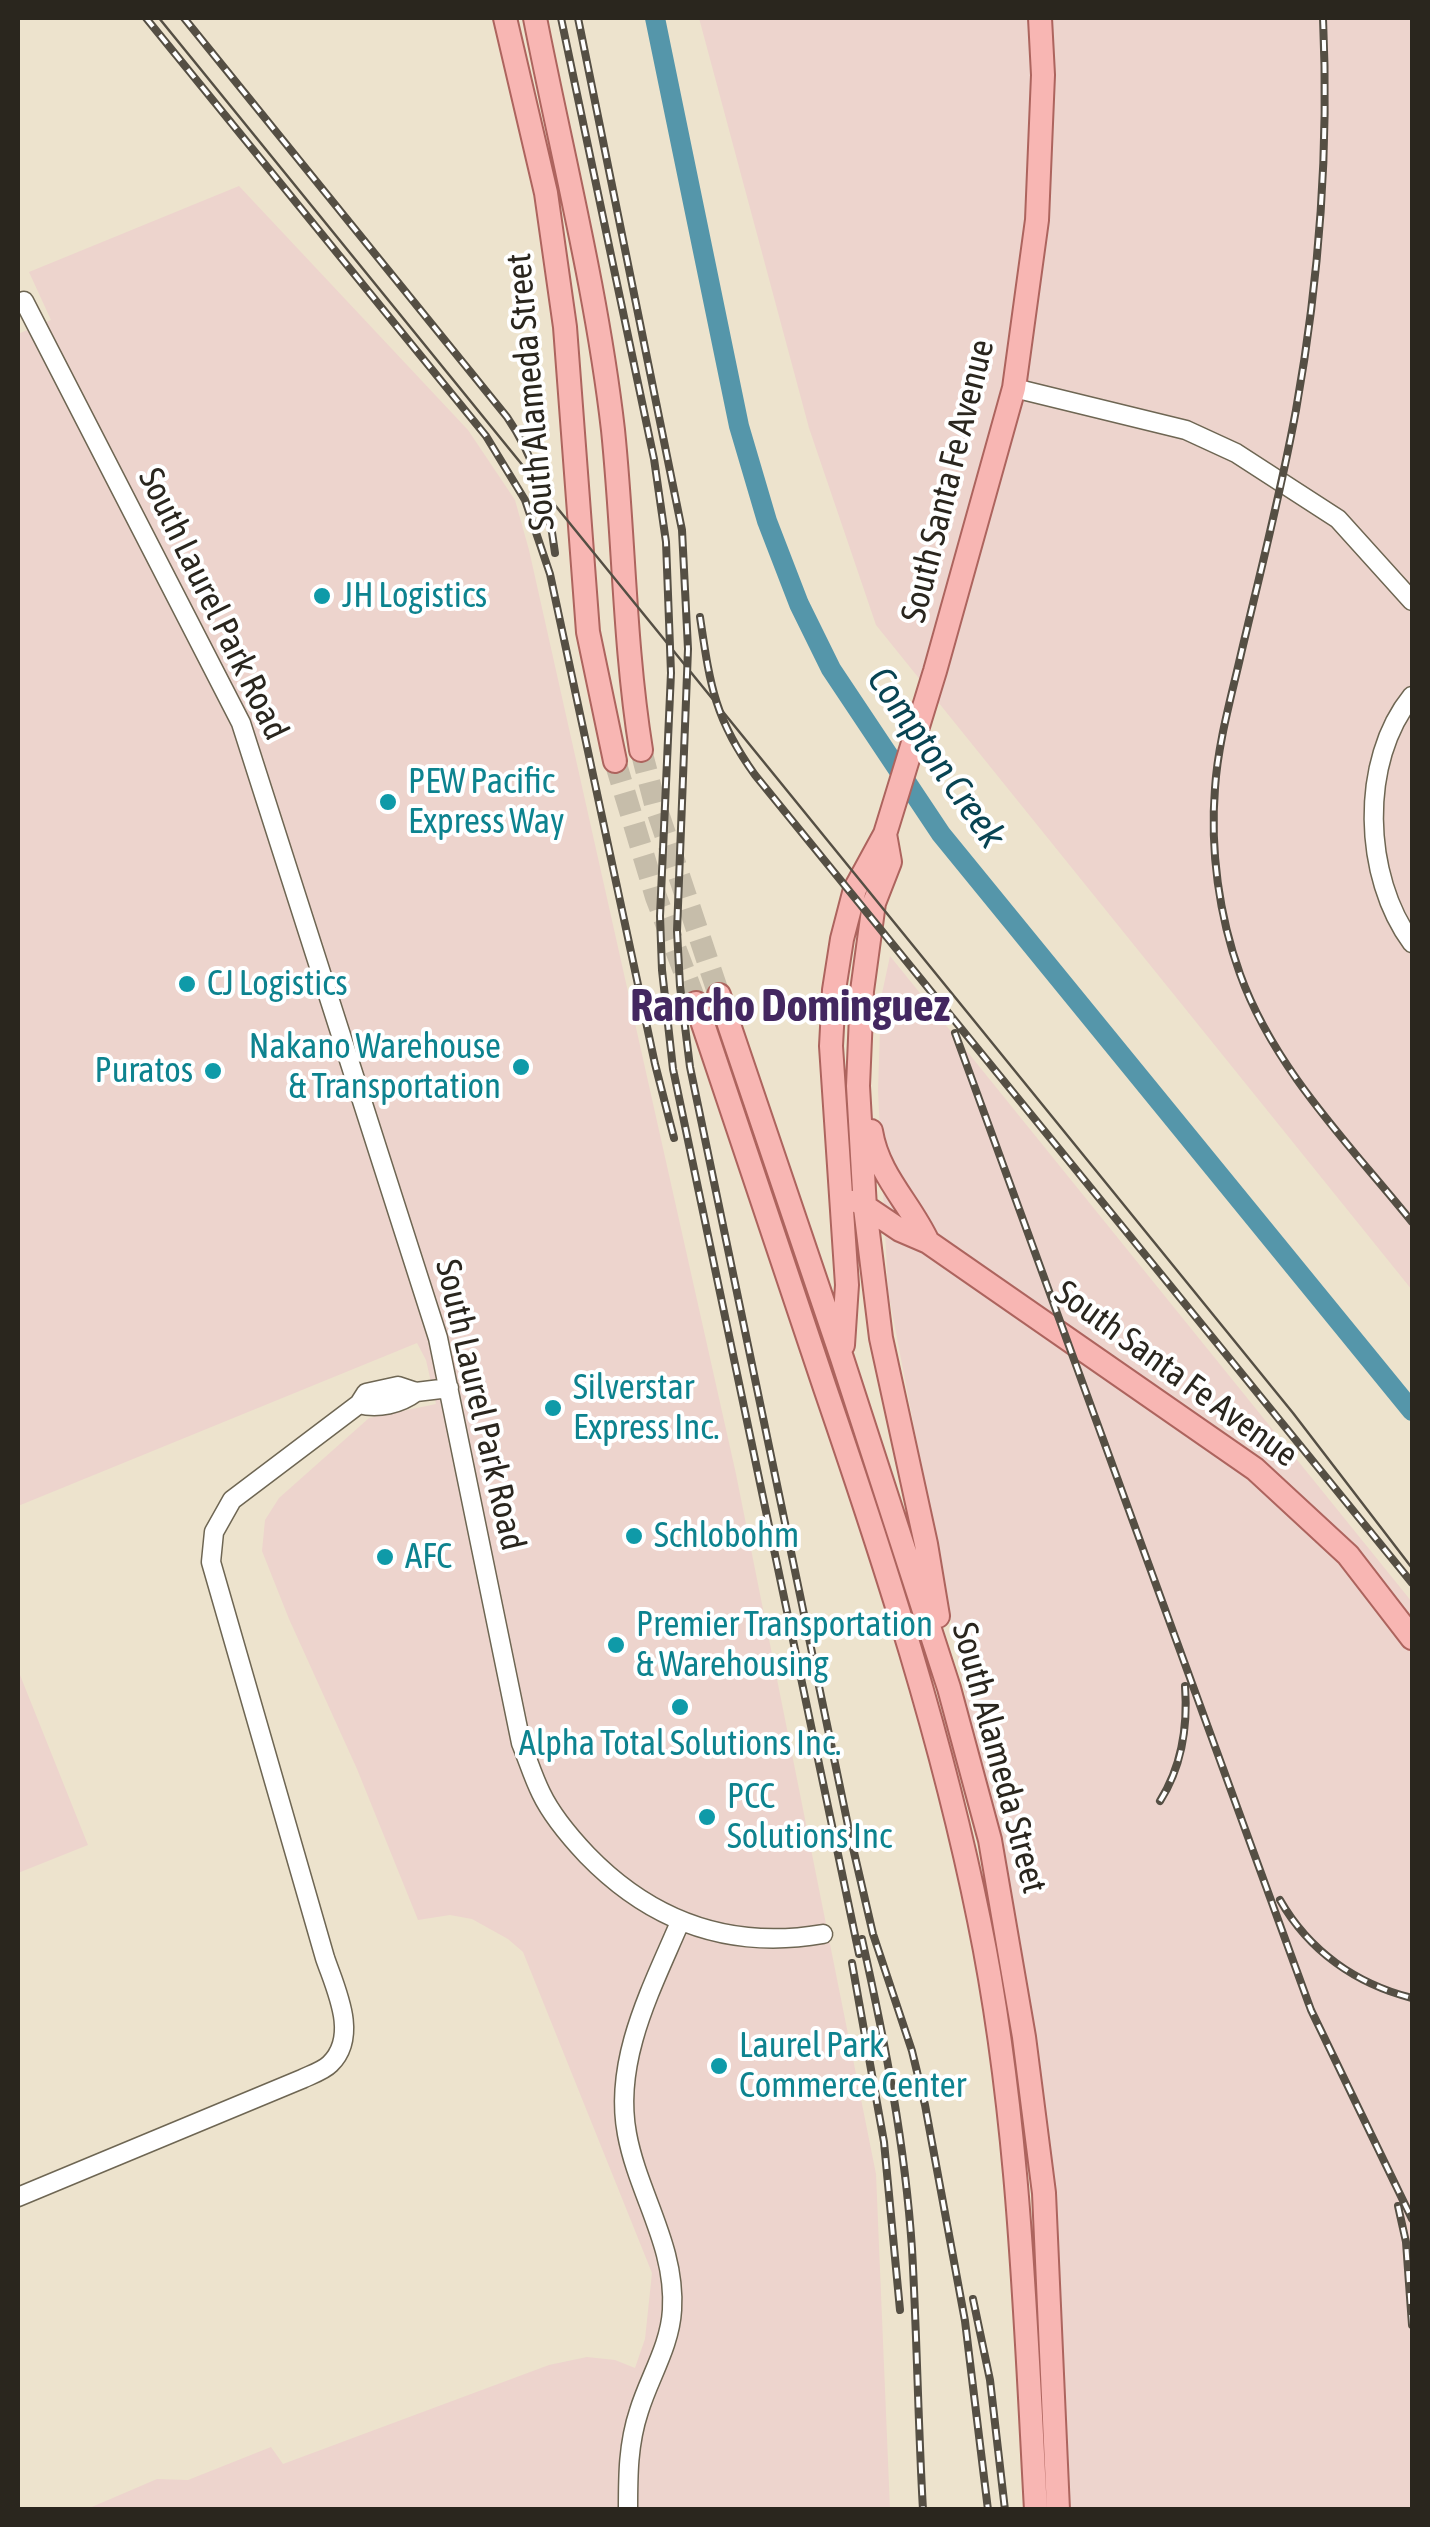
<!DOCTYPE html>
<html>
<head>
<meta charset="utf-8">
<style>
  body { margin:0 }
  #map { position:relative; width:1430px; height:2527px; overflow:hidden; background:#ede3cd; font-family:"Asap Condensed",sans-serif }
  canvas { display:block }
  .frame { position:absolute; inset:0; border:20px solid #2a261e; pointer-events:none }
</style>
</head>
<body>
<div id="map">
<canvas width="1430" height="2527"></canvas>
<div class="frame"></div>
</div>
<script>
const c = document.querySelector('canvas').getContext('2d');
c.lineJoin = 'round';
function fillPath(path, color) { c.fillStyle = color; c.fill(path, 'evenodd'); }
function stroke(path, color, width, dash) { c.strokeStyle = color; c.lineWidth = width; c.lineCap = dash ? 'butt' : 'round'; c.setLineDash(dash || []); c.stroke(path); }
function label(font, color, halo, rows, align = 'center') {
  c.font = font + ' "Asap Condensed",sans-serif'; c.lineWidth = 8; c.setLineDash([]); c.textBaseline = 'middle'; c.strokeStyle = halo; c.fillStyle = color; for (const [text, x, y, turn = 0] of rows) {
    c.save(); c.translate(x, y); c.rotate((+turn || 0) * Math.PI / 180); c.textAlign = isNaN(turn) ? turn : align; if (halo) c.strokeText(text, 0, 0); c.fillText(text, 0, 0); c.restore();
  }
}
const industrial = new Path2D(`
  M699 18H1412V1290L876 625 809 428Z
  M239 186 468 430 515 500 529 550 736 1474 876 2174 890 2509H87L157 2479 188 2480 271 2447 283 2464 549 2365 587 2357 615 2360 635 2368 645 2339 652 2273 523 1952 508 1939 472 1919 450 1915 418 1920 357 1769 289 1619 262 1551 265 1520 279 1498 369 1418 436 1404 426 1360 417 1343 18 1506V334L51 320 29 272Z
  M890 956 1412 1602V2509H1069L1041 2093 888 1291 878 1091 881 998Z
  M18 1670 88 1845 18 1873Z`);
const river = new Path2D(`
  M655 18 739 426 767 521 799 604 831 669 941 834 1412 1411`);
const majorTunnel = new Path2D(`
  M641 750 655 804 719 995
  M615 761 656 897 696 1003`);
const minor = new Path2D(`
  M18 304 24 301 241 723 438 1338 521 1743C528 1760 533 1777 541 1793 552 1816 570 1837 587 1855 652 1922 730 1950 823 1934
  M1014 388 1186 430 1236 453 1338 519 1412 601
  M1412 696C1359 761 1363 877 1412 943
  M359 1404C378 1409 400 1404 416 1392
  M18 2197 302 2079C310 2075 323 2071 330 2064 359 2036 336 1990 325 1958L211 1562 214 1532 232 1500 359 1404 366 1393 398 1386 416 1392 449 1388
  M628 2510C628 2476 628 2444 639 2411 649 2378 670 2346 672 2310 676 2246 638 2194 627 2134 613 2060 652 1988 680 1922`);
const major = new Path2D(`
  M505 18 546 193 565 327 588 632 615 761
  M535 18C562 155 597 291 613 430 624 537 624 644 641 750
  M885 834 890 862 874 903 862 991 858 1086 865 1208 881 1338 926 1544 938 1616
  M719 995 842 1358 949 1688 990 1840 1024 2037 1044 2193 1058 2510
  M696 1003C739 1131 782 1260 825 1388 885 1563 942 1738 979 1920 1019 2114 1025 2312 1036 2510
  M871 1131C878 1175 910 1203 928 1242
  M857 1201 900 1230 928 1242 1255 1469 1348 1555 1412 1638
  M843 1345 847 1285 831 1046 834 990 842 939 855 889 885 834 935 671 1014 388 1037 220 1043 75 1040 18`);
const tram = new Path2D(`
  M159 18 1293 1413 1412 1568`);
const rail = new Path2D(`
  M146 18 486 436 525 500 550 574 655 1064 674 1138
  M184 18 507 417C535 458 549 503 555 553
  M561 18 654 459 666 542 671 673 660 916 662 970 673 1069 859 1954
  M578 18 682 530 688 649 677 931 680 986 690 1067 850 1835 873 1934 912 2051 925 2105 965 2321 988 2510
  M1323 18C1329 148 1319 281 1296 410 1281 492 1260 573 1241 654 1231 698 1218 743 1215 788 1210 850 1219 916 1240 974 1274 1069 1350 1145 1412 1222
  M700 617C710 684 714 718 755 775L1412 1583
  M955 1033 1311 2010 1412 2219
  M1160 1801C1182 1766 1188 1727 1185 1686
  M1280 1900C1309 1951 1356 1984 1412 1998
  M862 1939C885 2042 905 2144 912 2249 917 2336 918 2423 923 2510
  M852 1963 884 2142 900 2310
  M1398 2206 1406 2242 1412 2325
  M973 2299 990 2380 1005 2510`);
const markers = [
  [322,596,10,"#0f9aa8"],
  [388,802,10,"#0f9aa8"],
  [187,984,10,"#0f9aa8"],
  [521,1067,10,"#0f9aa8"],
  [213,1071,10,"#0f9aa8"],
  [553,1408,10,"#0f9aa8"],
  [634,1536,10,"#0f9aa8"],
  [385,1557,10,"#0f9aa8"],
  [616,1645,10,"#0f9aa8"],
  [680,1707,10,"#0f9aa8"],
  [707,1817,10,"#0f9aa8"],
  [719,2066,10,"#0f9aa8"]
];
const streetNames = [
  ["South Alameda Street",531,392,-95],
  ["South Santa Fe Avenue",948,481,-76],
  ["South Laurel Park Road",213,604,64],
  ["South Santa Fe Avenue",1176,1374,36],
  ["South Laurel Park Road",480,1405,77],
  ["South Alameda Street",999,1758,75]
];
const cultureNames = [
  ["JH Logistics",342,596],
  ["PEW Pacific",408,782],
  ["Express Way",408,822],
  ["CJ Logistics",207,984],
  ["Nakano Warehouse",501,1047,"right"],
  ["& Transportation",501,1087,"right"],
  ["Puratos",193,1071,"right"],
  ["Silverstar",573,1388],
  ["Express Inc.",573,1428],
  ["Schlobohm",654,1536],
  ["AFC",405,1557],
  ["Premier Transportation",636,1625],
  ["& Warehousing",636,1665],
  ["Alpha Total Solutions Inc.",680,1744,"center"],
  ["PCC",727,1797],
  ["Solutions Inc",727,1837],
  ["Laurel Park",739,2046],
  ["Commerce Center",739,2086]
];
const waterNames = [
  ["Compton Creek",936,758,55]
];
const districtNames = [
  ["Rancho Dominguez",790,1007]
];
fillPath(industrial, '#edd4cd');
stroke(river, '#5596aa', 20);
stroke(majorTunnel, '#c6bdaa', 22, [22, 11]);
stroke(minor, '#6e6653', 21);
stroke(major, '#ad645e', 26);
stroke(minor, '#fff', 18);
stroke(major, '#f8b6b3', 22);
stroke(tram, '#554f44', 2.5);
stroke(rail, '#554f44', 8);
stroke(rail, '#fff', 4, [11]);
for (const [x, y, r, color] of markers) { const dot = new Path2D(); dot.arc(x, y, r, 0, 2 * Math.PI); c.fillStyle = color; c.fill(dot); stroke(dot, '#fff', 4); }
label('35px', '#2a261e', '#fff', streetNames);
label('35px', '#0d838f', '#fff', cultureNames, 'left');
label('italic 38px', '#084453', '#fff', waterNames);
label('bold 45px', '#432760', '#fff', districtNames);
</script>
</body>
</html>
